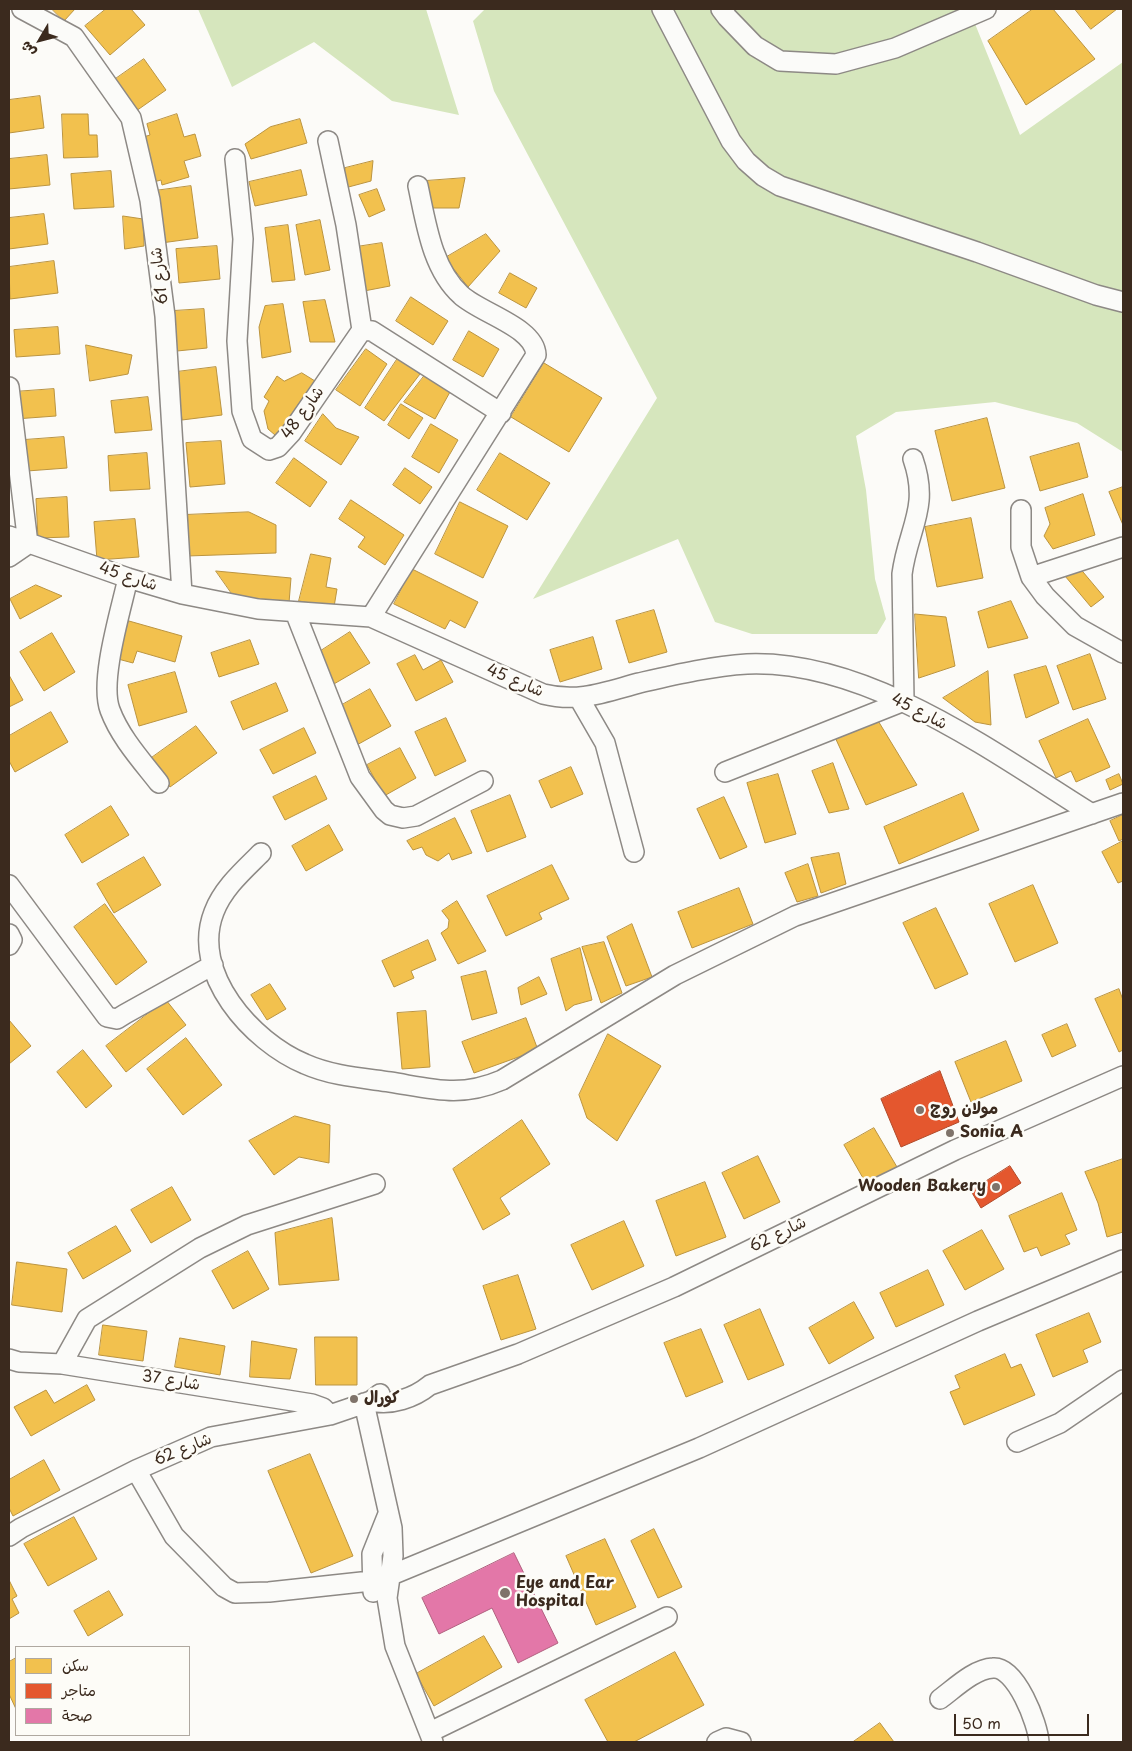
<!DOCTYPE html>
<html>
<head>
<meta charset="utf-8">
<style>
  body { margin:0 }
  #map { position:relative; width:1132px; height:1751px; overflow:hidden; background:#fcfbf8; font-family:"Playpen Sans","Playpen Sans Arabic",sans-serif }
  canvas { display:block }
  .frame { position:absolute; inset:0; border:10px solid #3b2a1e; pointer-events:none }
  .legend { position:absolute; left:15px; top:1646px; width:175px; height:90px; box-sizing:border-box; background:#fdfcf7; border:1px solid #afa8a0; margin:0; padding:6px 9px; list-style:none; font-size:15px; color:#3b2a1e }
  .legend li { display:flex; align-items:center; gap:10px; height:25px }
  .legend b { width:25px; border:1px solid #afa8a0 }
  .north { position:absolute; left:15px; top:15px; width:50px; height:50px; -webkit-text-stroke:4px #fdfcf7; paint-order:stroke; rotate:233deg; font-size:14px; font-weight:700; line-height:20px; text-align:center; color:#3b2a1e }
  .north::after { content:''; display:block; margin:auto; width:18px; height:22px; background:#3b2a1e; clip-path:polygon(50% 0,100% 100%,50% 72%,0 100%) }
  .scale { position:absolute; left:954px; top:1714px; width:135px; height:22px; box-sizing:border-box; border:2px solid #3b2a1e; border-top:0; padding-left:6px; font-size:15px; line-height:18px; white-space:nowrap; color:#3b2a1e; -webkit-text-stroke:4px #fdfcf7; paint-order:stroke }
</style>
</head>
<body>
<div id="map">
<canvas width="1132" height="1751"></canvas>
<div class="frame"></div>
<ul class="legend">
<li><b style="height:14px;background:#f2c14e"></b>سكن</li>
<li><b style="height:14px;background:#e4572e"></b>متاجر</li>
<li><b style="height:14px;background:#e377a8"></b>صحة</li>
</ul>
<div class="north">ش</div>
<div class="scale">50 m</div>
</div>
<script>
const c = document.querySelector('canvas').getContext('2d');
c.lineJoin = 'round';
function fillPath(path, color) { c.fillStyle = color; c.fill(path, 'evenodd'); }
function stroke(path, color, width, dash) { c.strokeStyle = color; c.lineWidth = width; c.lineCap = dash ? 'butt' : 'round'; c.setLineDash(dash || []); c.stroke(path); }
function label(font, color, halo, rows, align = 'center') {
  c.font = font + ' "Playpen Sans","Playpen Sans Arabic",sans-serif'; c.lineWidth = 5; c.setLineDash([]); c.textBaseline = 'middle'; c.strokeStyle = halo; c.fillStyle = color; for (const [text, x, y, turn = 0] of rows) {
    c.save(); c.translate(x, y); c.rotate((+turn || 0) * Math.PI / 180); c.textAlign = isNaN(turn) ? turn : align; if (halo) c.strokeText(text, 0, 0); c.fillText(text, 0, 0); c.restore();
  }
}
const green = new Path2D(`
  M198 9H426L459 115 392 101 314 42 232 87Z
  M485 9H969L1020 135 1123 62V452L1077 423 995 402 896 412 856 436 866 490 875 579 886 619 877 634H752L715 622 678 539 533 599 657 398 494 91 473 21Z`);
const homes = new Path2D(`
  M52 9H75L64 21Z
  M106 9H131L145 25 110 55 85 26Z
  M1033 9H1053L1095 59 1026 105 988 41Z
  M1075 9H1117L1091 29Z
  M144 59 166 90 136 111 114 80Z
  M40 96 44 128 9 133V100Z
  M62 114H88L89 135H97L98 157 64 158Z
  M177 114 184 137 195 134 201 156 184 161 189 177 162 185 161 180 150 183 137 139 150 135 147 124Z
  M300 119 307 143 251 159 245 144 270 127Z
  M47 155 50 185 9 189V159Z
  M373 161 371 181 341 189 345 168Z
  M301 170 307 195 255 206 249 182Z
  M111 171 114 207 74 209 71 174Z
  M465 178 459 208H431L425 181Z
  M191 186 198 238 161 243 154 191Z
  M377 189 385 210 369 217 359 195Z
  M44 214 48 244 9 249V218Z
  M123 216 143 219 144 246 125 249Z
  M320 220 330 270 305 275 296 225Z
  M288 225 295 280 272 282 265 228Z
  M486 234 500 251 468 287 445 258Z
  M382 243 390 286 364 291 356 247Z
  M217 246 220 279 179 283 176 249Z
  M54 261 58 293 10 299 9 267Z
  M510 273 537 288 526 308 499 293Z
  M411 297 448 321 433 345 396 321Z
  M325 300 335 342H310L303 302Z
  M283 304 291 352 262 358 259 327 265 306Z
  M204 309 207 348 177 351 173 311Z
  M58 327 60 354 16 357 14 330Z
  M469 331 499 349 483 377 453 360Z
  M86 345 132 355 128 374 90 381Z
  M366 349 387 364 360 406 336 390Z
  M398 358 420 374 384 421 365 408Z
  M544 363 602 398 569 452 511 417Z
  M216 367 222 415 182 420 176 372Z
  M302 373 315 381 280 430 275 435 268 429 264 411 269 401 264 397 277 376 284 381Z
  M425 375 450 392 435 419 404 402Z
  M54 389 56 416 15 419 13 392Z
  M148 397 152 430 115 433 111 401Z
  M401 404 423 418 409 439 388 425Z
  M323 414 336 428 359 437 341 465 305 441Z
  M987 418 1005 488 952 501 935 431Z
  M431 424 458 440 439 473 412 457Z
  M64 437 67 468 27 471 24 440Z
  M221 441 225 484 190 487 186 443Z
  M1079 443 1088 477 1040 491 1030 457Z
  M147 453 150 489 110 491 108 456Z
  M500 453 550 483 527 520 477 490Z
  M294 458 327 482 310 507 276 483Z
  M405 468 432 487 420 504 393 485Z
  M1123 487V525L1109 492Z
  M1083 494 1095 535 1053 549 1044 536 1050 524 1045 508Z
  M67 497 69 537 38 538 36 499Z
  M351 500 404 535 385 565 358 547 365 537 339 519Z
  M460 502 508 526 483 578 435 554Z
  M249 512 276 525V553L187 556 184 515Z
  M971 518 983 578 937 587 925 527Z
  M135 519 139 557 97 560 94 522Z
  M311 554 331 558 326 587 337 589 334 607 299 601Z
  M1078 566 1104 597 1091 607 1065 576Z
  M412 569 478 602 465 628 450 620 445 629 394 604Z
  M216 571 291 578 289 603 235 598Z
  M36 585 62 596 20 619 10 599Z
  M1011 601 1028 638 988 648 978 612Z
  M654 610 667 652 629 663 616 621Z
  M915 614 946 617 955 666 919 678Z
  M129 621 182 636 175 662 137 651 133 663 118 659Z
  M350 632 370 663 327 688 313 656Z
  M52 633 75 672 44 691 20 652Z
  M593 637 602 669 560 682 550 650Z
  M250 640 259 664 219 677 211 653Z
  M1090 654 1106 699 1073 710 1057 666Z
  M415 655 423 670 441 660 453 682 416 701 397 664Z
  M1046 666 1059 703 1026 718 1014 675Z
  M988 671 991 725 975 722 943 698Z
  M175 672 187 712 139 726 128 685Z
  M9 675 23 700 9 707Z
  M276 683 288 711 243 730 231 702Z
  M370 689 391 726 355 746 335 709Z
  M51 712 68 742 15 772 9 761V736Z
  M446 718 466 761 435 776 415 732Z
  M877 719 917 785 866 805 834 735Z
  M1088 719 1110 767 1076 782 1071 771 1056 778 1039 741Z
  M196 726 217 753 170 787 150 759Z
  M304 728 316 753 273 774 260 750Z
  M400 748 416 778 384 796 367 765Z
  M833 763 849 809 829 813 812 771Z
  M571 767 583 794 551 808 539 781Z
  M778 774 796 834 765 843 747 783Z
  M1119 774 1123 784 1110 790 1106 780Z
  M316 776 327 799 285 820 273 797Z
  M963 793 979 830 899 864 884 827Z
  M510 795 526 837 487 852 471 811Z
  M724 797 747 847 720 859 697 809Z
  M111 806 129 835 82 863 65 835Z
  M1123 815V839L1119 841 1110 821Z
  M455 818 472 853 452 860 449 853 438 861 426 855 422 847 413 850 407 841Z
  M329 825 343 850 306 871 292 846Z
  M1123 841V881L1118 883 1102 852Z
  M839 853 846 884 821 893 811 858Z
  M144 857 161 885 114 913 97 884Z
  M808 864 818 896 797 902 785 873Z
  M552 865 569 899 539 913 542 919 506 936 487 896Z
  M1033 885 1058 943 1015 962 989 904Z
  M739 888 753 924 692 948 678 912Z
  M457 901 486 951 458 964 441 933 448 928 449 920 442 911Z
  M105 904 147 962 116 985 74 927Z
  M936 908 968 974 935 989 903 923Z
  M632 924 652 977 626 986 607 937Z
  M428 940 436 960 411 971 414 978 394 987 382 961Z
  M604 942 622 993 601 1003 582 947Z
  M580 948 592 1000 574 1005 566 1011 551 959Z
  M486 971 497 1013 472 1020 461 977Z
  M539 977 547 994 521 1005 518 988Z
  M270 984 286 1009 267 1020 251 995Z
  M1119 989 1123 1000V1050L1119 1052 1095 999Z
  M166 1000 186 1025 126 1072 106 1046Z
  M426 1011 430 1067 402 1069 397 1013Z
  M526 1018 538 1050 474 1073 462 1042Z
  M9 1020 31 1046 9 1064Z
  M1067 1024 1076 1046 1052 1057 1042 1035Z
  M608 1034 661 1066 617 1141 587 1118 579 1095Z
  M186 1038 222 1085 183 1115 147 1069Z
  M1006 1041 1022 1081 971 1102 955 1062Z
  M83 1050 112 1086 86 1108 57 1072Z
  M295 1116 330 1125 329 1163 299 1157 274 1175 249 1141Z
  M522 1120 550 1164 500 1198 510 1214 483 1230 453 1169Z
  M874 1128 897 1167 867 1185 844 1145Z
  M758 1156 780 1202 744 1219 722 1173Z
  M1123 1159V1232L1107 1237 1098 1203 1085 1172Z
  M705 1182 726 1237 676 1256 656 1201Z
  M172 1187 191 1220 151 1243 131 1210Z
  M1062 1193 1077 1230 1065 1235 1070 1244 1041 1256 1037 1247 1024 1252 1009 1216Z
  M332 1218 339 1280 279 1285 275 1233Z
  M624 1221 644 1266 592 1290 571 1245Z
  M116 1226 131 1251 83 1279 68 1253Z
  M982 1230 1004 1269 965 1290 943 1251Z
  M248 1251 269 1289 233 1309 212 1271Z
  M17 1262 67 1269 62 1312 12 1305Z
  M928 1270 944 1305 896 1327 880 1293Z
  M518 1275 536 1329 501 1340 483 1286Z
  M854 1302 874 1338 829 1364 809 1328Z
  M760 1309 784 1365 748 1380 724 1325Z
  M1089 1313 1101 1342 1083 1350 1088 1362 1053 1377 1036 1335Z
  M103 1325 147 1331 143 1361 99 1355Z
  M701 1329 723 1382 686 1397 664 1343Z
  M315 1337H357V1385H316Z
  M180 1338 225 1346 220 1375 175 1367Z
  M252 1341 297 1349 290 1379 250 1377Z
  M1005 1354 1011 1368 1021 1364 1035 1395 964 1425 950 1392 960 1388 955 1376Z
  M87 1385 95 1400 31 1436 14 1407 46 1390 54 1403Z
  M310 1454 353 1556 311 1573 268 1471Z
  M44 1460 60 1490 13 1516 9 1508V1480Z
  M74 1517 97 1559 48 1586 24 1544Z
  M654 1529 682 1587 658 1598 631 1541Z
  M605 1539 636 1607 596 1625 566 1556Z
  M9 1580 17 1596 12 1599 19 1613 9 1619Z
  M109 1591 123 1615 88 1636 74 1611Z
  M484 1636 502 1667 434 1706 416 1674Z
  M675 1652 704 1705 634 1742H608L585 1700Z
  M16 1658V1709L9 1694V1662Z
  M880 1723 894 1742H853Z`);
const shops = new Path2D(`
  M940 1071 959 1122 901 1147 881 1099Z
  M1010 1166 1021 1183 981 1208 971 1191Z`);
const health = new Path2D(`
  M514 1553 558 1643 518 1663 492 1608 439 1634 422 1598Z`);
const minor = new Path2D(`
  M22 9 74 37 131 118 150 200 165 316 182 594
  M662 9 731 141 746 161 763 176 780 186 977 252 1096 295 1123 302
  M721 9 727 17 755 46 780 61 836 64 895 48 986 9
  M328 141 346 225 362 330
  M235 159 243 239 237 341 242 411 252 439 269 450 278 447 291 433 362 330 372 331 501 413
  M9 387 28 544 9 557
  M1021 510V547L1031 577 1045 596 1075 626 1123 653
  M9 536 128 578 182 594 258 609 371 617 543 694C579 703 605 692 639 683 674 675 712 666 747 664 868 659 994 753 1092 814
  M1031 577 1123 547
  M128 578C121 610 99 681 110 710 120 737 141 760 159 783
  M295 612 360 777 384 810 390 815 403 818 416 816 483 781
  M371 617 536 355C535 327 480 313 461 295 432 269 426 223 418 186
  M579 698 605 743 634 852
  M725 772 904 701 902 574C908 528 930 508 913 459
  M261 853C244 870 223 888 214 912 190 973 252 1042 305 1064 332 1076 362 1078 390 1082 433 1089 460 1098 502 1080L675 975 795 916 1123 803
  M9 885 107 1017 117 1019 125 1014 213 965
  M9 934 12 940 9 945
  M9 1359 19 1362 62 1364 312 1404 323 1408 330 1415
  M62 1364 87 1319 200 1248 247 1225 375 1184
  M371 1401C391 1406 414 1398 430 1385L518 1354 674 1287 955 1150 1123 1076
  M364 1403 392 1528 393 1556 387 1598 395 1646 433 1742
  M1017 1442 1060 1423 1123 1380
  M136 1470 174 1536 224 1587 235 1593 269 1592 371 1581 389 1576 699 1448 978 1321 1123 1260
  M9 1536 21 1528 136 1470 211 1437 330 1415 371 1401 380 1394
  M373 1592 372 1554 388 1514
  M940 1699C955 1688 974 1669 993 1668 1016 1666 1038 1724 1039 1742
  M430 1732 667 1617
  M717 1742 726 1738 741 1742`);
const markers = [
  [920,1110,5,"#7f736a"],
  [950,1133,5,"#7f736a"],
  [996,1187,5,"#7f736a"],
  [354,1399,5,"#7f736a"],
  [505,1593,6,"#7f736a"]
];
const streetNames = [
  ["شارع 61",160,276,-97],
  ["شارع 48",303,413,-54],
  ["شارع 45",128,577,18],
  ["شارع 45",515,681,23],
  ["شارع 45",919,712,27],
  ["شارع 62",778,1235,-26],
  ["شارع 37",171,1381,9],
  ["شارع 62",183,1450,-22]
];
const poiNames = [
  ["مولان روج",930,1110],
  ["Sonia A",960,1133],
  ["Wooden Bakery",986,1187,"right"],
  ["كورال",364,1399],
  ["Eye and Ear",516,1584],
  ["Hospital",516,1602]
];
fillPath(green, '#d6e6bd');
fillPath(homes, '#f2c14e');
stroke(homes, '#bb9440', 1);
fillPath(shops, '#e4572e');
stroke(shops, '#b14a29', 1);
fillPath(health, '#e377a8');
stroke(health, '#b1607f', 1);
stroke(minor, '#8d8985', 22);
stroke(minor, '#fbfbf9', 19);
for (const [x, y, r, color] of markers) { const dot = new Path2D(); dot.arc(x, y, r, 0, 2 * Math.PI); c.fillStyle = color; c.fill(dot); stroke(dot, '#fdfcf7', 2); }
label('16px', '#3b2a1e', '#fdfcf7', streetNames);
label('bold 16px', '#3b2a1e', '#fdfcf7', poiNames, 'left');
</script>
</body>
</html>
